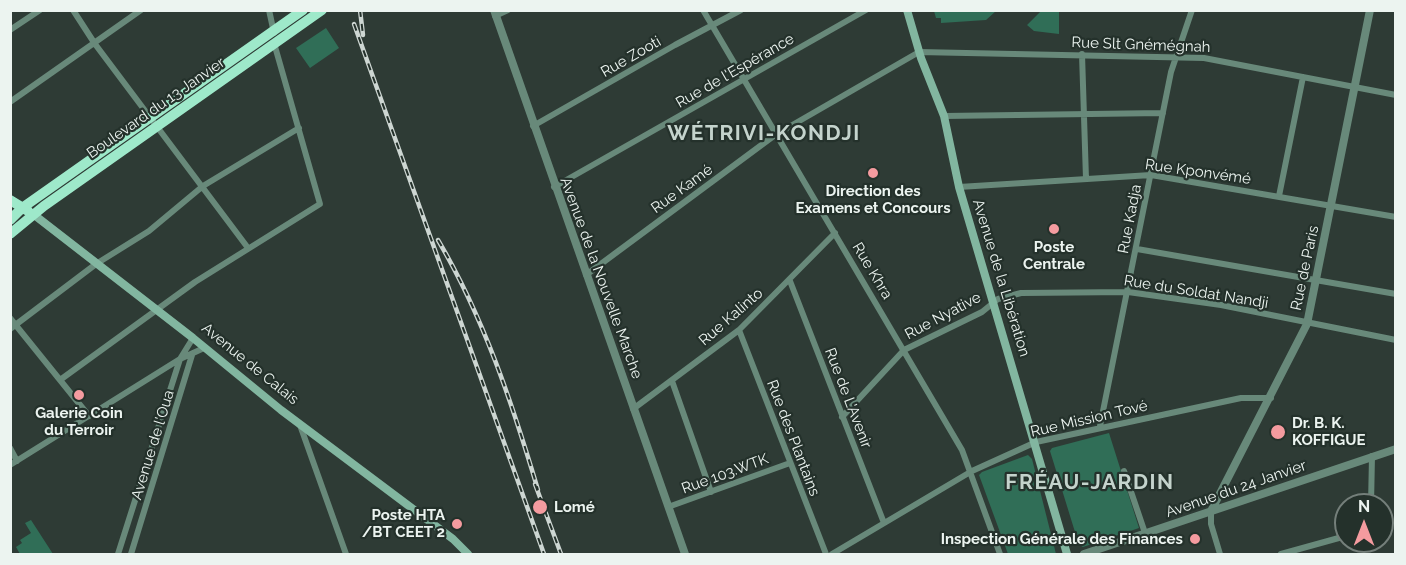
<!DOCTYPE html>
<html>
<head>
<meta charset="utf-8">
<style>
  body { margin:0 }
  #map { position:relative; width:1406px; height:565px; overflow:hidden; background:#2e3b35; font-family:Raleway,sans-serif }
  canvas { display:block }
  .frame { position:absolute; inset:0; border:12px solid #ecf4f0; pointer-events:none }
  .north { position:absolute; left:1334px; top:493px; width:60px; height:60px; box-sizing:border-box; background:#24312b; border:2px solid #747f7a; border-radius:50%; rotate:0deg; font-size:16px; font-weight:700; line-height:24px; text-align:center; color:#ecf4f0 }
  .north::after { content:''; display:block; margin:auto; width:21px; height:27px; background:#f49b9f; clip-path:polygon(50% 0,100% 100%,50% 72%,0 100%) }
</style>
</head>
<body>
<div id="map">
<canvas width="1406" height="565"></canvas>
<div class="frame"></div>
<div class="north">N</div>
</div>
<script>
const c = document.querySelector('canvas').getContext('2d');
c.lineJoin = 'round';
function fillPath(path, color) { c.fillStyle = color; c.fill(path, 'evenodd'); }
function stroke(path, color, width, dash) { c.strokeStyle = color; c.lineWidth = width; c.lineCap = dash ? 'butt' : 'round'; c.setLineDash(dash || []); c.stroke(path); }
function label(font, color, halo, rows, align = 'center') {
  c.font = font + ' Raleway,sans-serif'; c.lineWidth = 4.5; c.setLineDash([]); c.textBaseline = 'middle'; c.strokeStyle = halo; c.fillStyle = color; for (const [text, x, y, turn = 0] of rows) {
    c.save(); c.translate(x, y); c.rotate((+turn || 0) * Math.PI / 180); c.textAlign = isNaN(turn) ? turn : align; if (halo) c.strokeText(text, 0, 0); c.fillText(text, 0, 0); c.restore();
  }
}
const green = new Path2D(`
  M934 11V10L996 11 986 20 941 23V18H936Z
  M1041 11H1059V34L1034 31 1027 25Z
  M326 28 339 48 310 68 296 48Z
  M1109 433 1139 528 1083 547 1079 545 1050 451 1052 448Z
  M1028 455 1032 459 1056 554H1008L979 475 982 472Z
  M31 520 53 554H20L16 547 22 543 20 540 31 533 25 523Z`);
const minor = new Path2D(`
  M73 10 95 44 248 248
  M269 10 274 33
  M703 10 962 450 1000 554
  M495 16 508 10
  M10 30 40 10
  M1082 54 1086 179
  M10 102 141 10
  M944 116 1163 113
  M533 126 675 45 741 10
  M554 187 866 10
  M959 187 1151 175 1396 217
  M1279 196 1303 77
  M1137 249 1396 294
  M586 275 775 135 919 52 1204 58 1396 95
  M790 281 884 523
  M10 318 89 416
  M10 329 96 264 149 231 203 186 299 128
  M739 330 826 554
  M60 380 195 282 320 204 274 43
  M672 381 711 492
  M633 409 739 330 835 233
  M842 417 904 350 982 312 998 299 1021 293 1128 292 1221 305 1396 340
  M300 425 346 554
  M1100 426 1171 72 1192 10
  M10 448 17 461
  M10 465 180 359 204 348
  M1124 471 1145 533
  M1371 505 1372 456
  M668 507 790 463
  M1211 511V524L1220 554
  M118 554 180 359 193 338
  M131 554 192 355
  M832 554 972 471 1036 442 1241 398H1271
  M1281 554 1346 536`);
const tertiary = new Path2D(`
  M494 10 685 554
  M1211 511 1307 324 1370 10
  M1084 554 1396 449`);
const secondary = new Path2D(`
  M907 10 921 58 944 116 959 187 1067 554
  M33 214 193 338 281 410 453 539 468 554`);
const trunk = new Path2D(`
  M10 200 28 211
  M10 220 22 208 303 10
  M10 234 44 206 322 10`);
const rail = new Path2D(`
  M360 10 363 35
  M354 24 544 554
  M438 240C484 318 512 403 538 490
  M535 484 561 554`);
const markers = [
  [873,173,6,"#f49b9f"],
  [1054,229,6,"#f49b9f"],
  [79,395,6,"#f49b9f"],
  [1278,432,8,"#f49b9f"],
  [540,507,8,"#f49b9f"],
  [457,524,6,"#f49b9f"],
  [1195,539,6,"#f49b9f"]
];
const streetNames = [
  ["Rue Slt Gnémégnah",1141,45,2],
  ["Rue Zooti",631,57,-30],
  ["Rue de l'Espérance",735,71,-30],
  ["Boulevard du 13 Janvier",156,108,-35],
  ["Rue Kponvémé",1198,172,8],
  ["Rue Kamé",682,189,-36],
  ["Rue Kadja",1130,219,-79],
  ["Rue de Paris",1305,268,-78],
  ["Rue Khra",872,271,59],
  ["Avenue de la Nouvelle Marche",601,278,70],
  ["Avenue de la Libération",1001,278,73],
  ["Rue du Soldat Nandji",1196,292,9],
  ["Rue Nyative",943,316,-28],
  ["Rue Kalinto",731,317,-41],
  ["Avenue de Calais",250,364,39],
  ["Rue de L'Avenir",848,398,69],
  ["Rue Mission Tové",1089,419,-13],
  ["Rue des Plantains",793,438,69],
  ["Avenue de l'Oua",153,445,-73],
  ["Rue 103.WTK",725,474,-20],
  ["Avenue du 24 Janvier",1236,489,-19]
];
const poiNames = [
  ["Direction des",873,191],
  ["Examens et Concours",873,208],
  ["Poste",1054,247],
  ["Centrale",1054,264],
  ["Galerie Coin",79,413],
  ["du Terroir",79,430],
  ["Dr. B. K.",1292,423,"left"],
  ["KOFFIGUE",1292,440,"left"],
  ["Lomé",554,507,"left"],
  ["Poste HTA",445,515,"right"],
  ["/BT CEET 2",445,532,"right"],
  ["Inspection Générale des Finances",1183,539,"right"]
];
const districtNames = [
  ["WÉTRIVI-KONDJI",764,134],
  ["FRÉAU-JARDIN",1090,483]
];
fillPath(green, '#306e57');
stroke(minor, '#68897a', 6);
stroke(tertiary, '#68897a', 8);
stroke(secondary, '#82b6a0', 8);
stroke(trunk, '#9ee9ca', 10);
stroke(rail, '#cdd6d2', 4.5);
stroke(rail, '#24312b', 2, [7]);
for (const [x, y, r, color] of markers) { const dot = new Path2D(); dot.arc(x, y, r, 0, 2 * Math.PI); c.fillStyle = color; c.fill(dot); stroke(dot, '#24312b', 2); }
label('15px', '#ecf4f0', '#24312b', streetNames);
label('bold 15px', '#ecf4f0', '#24312b', poiNames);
c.letterSpacing = '1.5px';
label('bold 21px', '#c4d3cc', '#24312b', districtNames);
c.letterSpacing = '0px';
</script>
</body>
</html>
